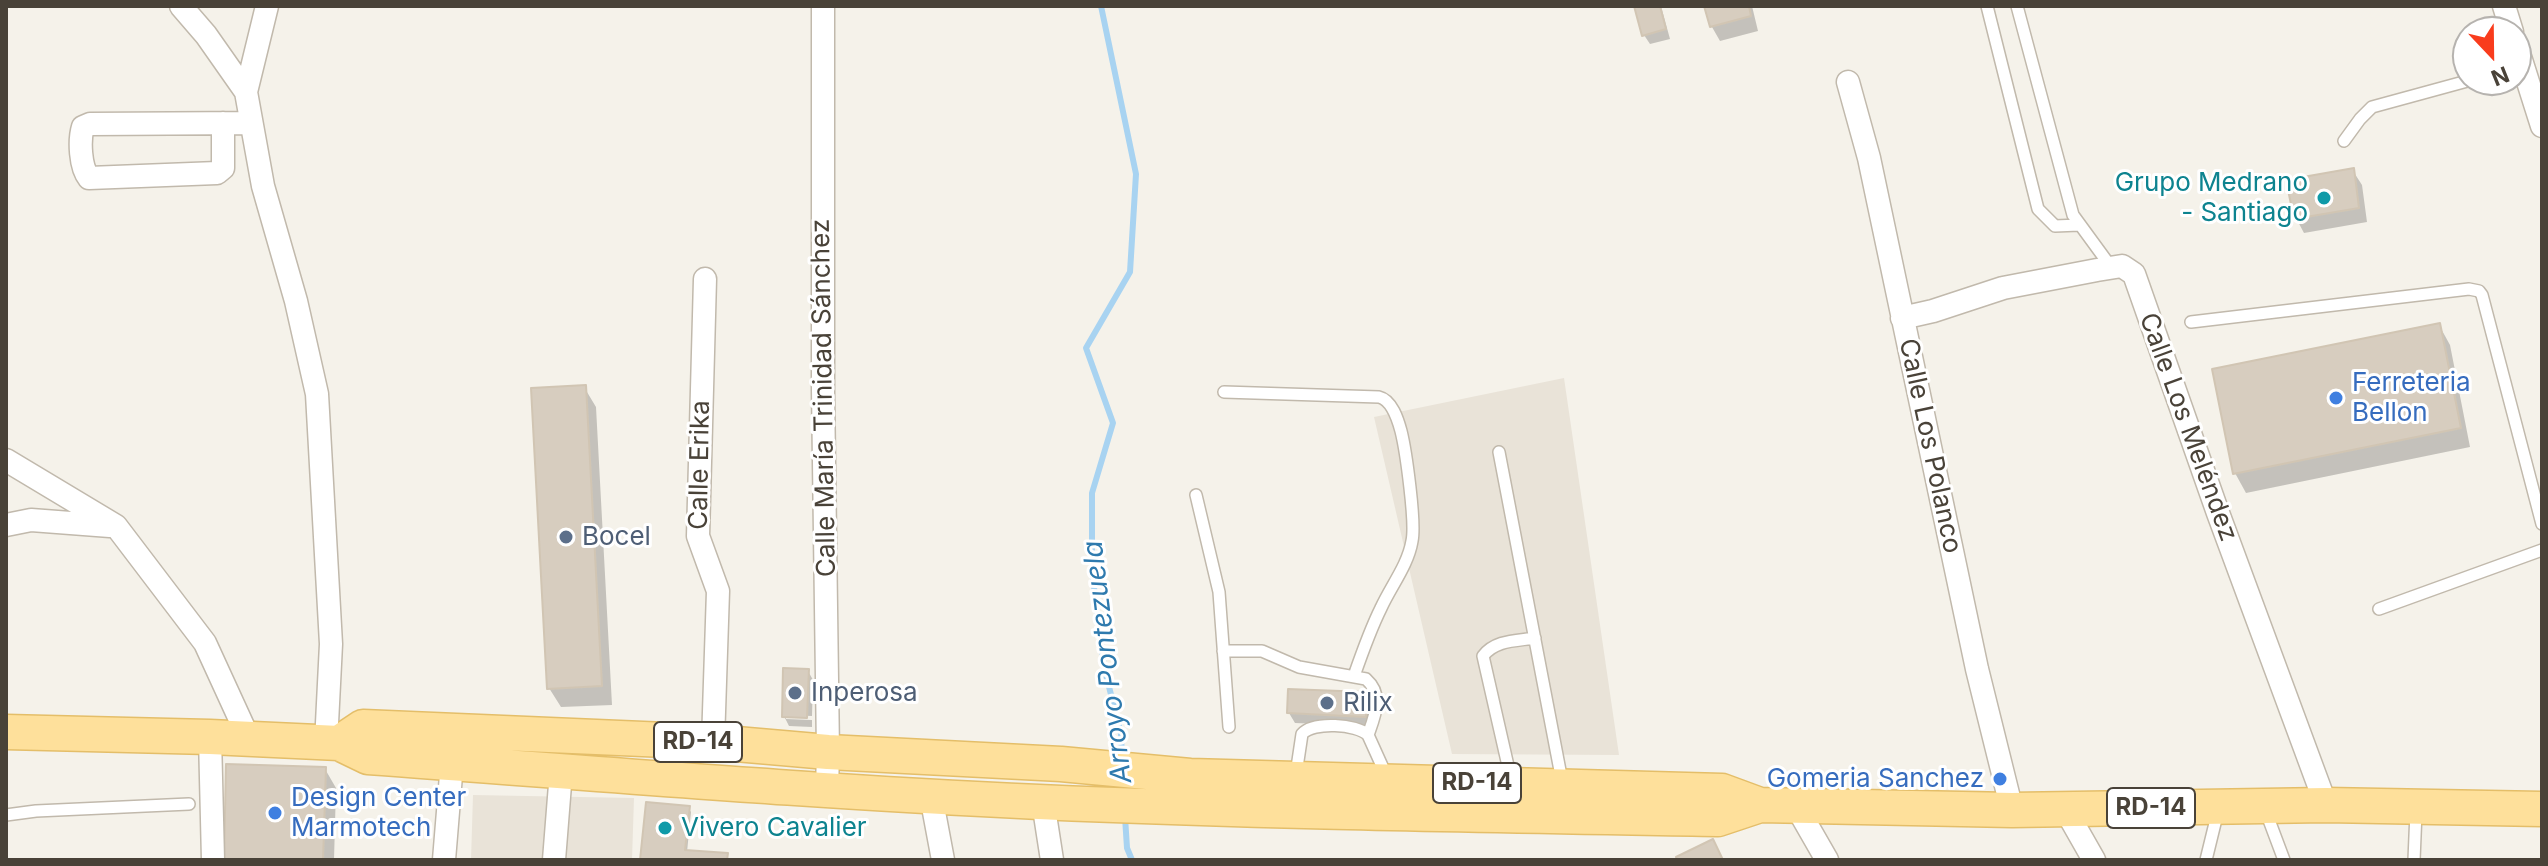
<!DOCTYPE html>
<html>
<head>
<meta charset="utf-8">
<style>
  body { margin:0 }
  #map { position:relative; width:2548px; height:866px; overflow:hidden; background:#f5f2ea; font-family:Inter,sans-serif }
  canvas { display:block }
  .frame { position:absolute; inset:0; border:8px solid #494238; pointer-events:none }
  .north { position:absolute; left:2452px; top:16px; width:80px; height:80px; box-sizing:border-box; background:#fff; border:2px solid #b6b3af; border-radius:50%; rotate:158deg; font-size:22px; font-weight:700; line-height:32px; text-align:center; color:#494238 }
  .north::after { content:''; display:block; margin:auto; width:28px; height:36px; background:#f93c1d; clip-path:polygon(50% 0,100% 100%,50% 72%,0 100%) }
</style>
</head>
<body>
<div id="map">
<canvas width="2548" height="866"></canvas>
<div class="frame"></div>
<div class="north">N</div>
</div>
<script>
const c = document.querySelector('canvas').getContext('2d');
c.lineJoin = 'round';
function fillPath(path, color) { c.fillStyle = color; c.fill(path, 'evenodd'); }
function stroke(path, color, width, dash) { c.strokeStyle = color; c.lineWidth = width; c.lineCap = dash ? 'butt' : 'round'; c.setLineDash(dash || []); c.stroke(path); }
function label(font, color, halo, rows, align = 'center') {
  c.font = font + ' Inter,sans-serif'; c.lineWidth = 6; c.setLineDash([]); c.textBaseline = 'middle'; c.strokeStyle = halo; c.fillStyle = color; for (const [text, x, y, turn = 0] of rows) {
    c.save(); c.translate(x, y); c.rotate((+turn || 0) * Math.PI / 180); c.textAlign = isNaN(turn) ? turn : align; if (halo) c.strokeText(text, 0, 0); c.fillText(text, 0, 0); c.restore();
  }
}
const residential = new Path2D(`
  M1564 378 1619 755 1452 754 1374 417Z
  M473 795 634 798 632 860H471Z`);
const shadow = new Path2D(`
  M1636 6H1661L1670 39 1650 44 1644 35Z
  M1706 6H1752L1758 31 1720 41 1712 27Z
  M2353 171 2362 185 2367 222 2304 233 2296 218Z
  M2439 325 2450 345 2470 447 2246 493 2235 473Z
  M584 387 596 407 612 705 561 707 549 688Z
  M808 671 813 680 812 716 786 715V719L812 720V727L789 726 784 716Z
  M1366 694 1371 704 1370 726 1295 723 1289 713Z
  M325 769 336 788 334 860H226Z
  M688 808 691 812 687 852 727 855 729 860H642Z`);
const stream = new Path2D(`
  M1101 6 1136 174 1130 272 1086 348 1113 423 1092 493V571L1104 667 1121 734 1122 758
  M1125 817 1127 848 1132 860`);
const building = new Path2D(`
  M1634 6H1660L1666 29 1642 36Z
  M1704 6H1749L1751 16 1710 27Z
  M2354 168 2359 208 2294 219 2286 180Z
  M2440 323 2461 428 2233 474 2212 369Z
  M586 385 602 686 547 689 531 388Z
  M783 668 809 669 807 718 782 717Z
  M1288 689 1367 692 1366 717 1287 713Z
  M226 764 326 767 323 860H224Z
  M646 802 690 806 685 850 728 853 727 860H640Z
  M1713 839 1723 860H1677L1676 857Z`);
const service = new Path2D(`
  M1987 6 2038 209 2055 226 2079 225
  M2017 6 2073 215 2111 267
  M2344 141 2360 119 2372 107 2471 80
  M2191 322 2469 289 2479 291 2482 295 2542 524
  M1224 392 1379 397C1392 400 1398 420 1401 431 1406 451 1416 523 1412 541 1408 565 1391 586 1381 608 1370 630 1362 653 1354 676
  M1499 452 1562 781
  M1196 495 1219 592 1229 727
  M2379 609 2542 550
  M1223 651H1262L1299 667 1366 679C1384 695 1375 715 1368 735
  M1296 774 1302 734C1313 721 1357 724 1368 735L1387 777
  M1511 779 1483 656C1495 640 1516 641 1535 638
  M2266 812 2284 860
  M6 815 36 811 189 804
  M2206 860 2218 811
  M2414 860 2416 812`);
const minor = new Path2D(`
  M181 6 206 35 246 92
  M267 6 246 92 263 186 296 301 317 394 331 644 326 743
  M823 6V390L828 752 827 790
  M2504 6 2512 32
  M2516 44 2542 126
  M1848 82 1869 158 1977 669 2012 810
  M223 123V168L217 173 89 178C80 167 79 140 83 127L90 124 251 123
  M705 279 698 536 718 591 713 742
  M1902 318 1933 311 2003 288 2097 270 2122 266 2134 274 2218 513 2326 805
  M6 460 116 526 205 643 249 739
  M6 525 31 520 110 526
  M210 737 213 860
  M931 796 943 860
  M1043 802 1052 860
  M1796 806 1827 860
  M2065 809 2094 860
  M444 860 452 763
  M554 860 561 772`);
const primary = new Path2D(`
  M6 732 210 737 339 743 368 757C592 773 815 792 1039 802 1265 812 1492 815 1718 819L1760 805
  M339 743 363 727 713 742 828 752 1061 764 1190 776 1722 791 1760 805 2012 810 2326 805 2542 809`);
const markers = [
  [2324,198,8,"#0f9aa8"],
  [2336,398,8,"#3f7fe0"],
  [566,537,8,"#5c6f8a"],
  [795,693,8,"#5c6f8a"],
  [1327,703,8,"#5c6f8a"],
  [2000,779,8,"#3f7fe0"],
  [275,813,8,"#3f7fe0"],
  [665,828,8,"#0f9aa8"]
];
const shields = [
  [698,742,88],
  [1477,783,88],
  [2151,808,88]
];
const shieldNames = [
  ["RD-14",698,742],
  ["RD-14",1477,783],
  ["RD-14",2151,808]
];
const cultureNames = [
  ["Grupo Medrano",2308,183],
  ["- Santiago",2308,213],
  ["Vivero Cavalier",681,828,"left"]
];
const shopNames = [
  ["Ferreteria",2352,383],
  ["Bellon",2352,413],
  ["Gomeria Sanchez",1984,779,"right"],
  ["Design Center",291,798],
  ["Marmotech",291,828]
];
const streetNames = [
  ["Calle María Trinidad Sánchez",824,398,-91],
  ["Calle Los Meléndez",2188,427,70],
  ["Calle Los Polanco",1930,446,78],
  ["Calle Erika",700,465,-89]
];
const serviceNames = [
  ["Bocel",582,537],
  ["Inperosa",811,693],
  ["Rilix",1343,703]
];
const waterNames = [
  ["Arroyo Pontezuela",1108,662,-97]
];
fillPath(residential, '#e9e3d8');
fillPath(shadow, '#0003');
stroke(stream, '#a8d3f1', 6);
fillPath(building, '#d7cdbf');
stroke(building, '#d1c5b3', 2);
stroke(service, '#c1b9ac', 14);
stroke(minor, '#c1b9ac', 25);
stroke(primary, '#e4be69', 37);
stroke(service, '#fff', 11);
stroke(minor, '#fff', 22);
stroke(primary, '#fee09b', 34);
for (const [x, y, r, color] of markers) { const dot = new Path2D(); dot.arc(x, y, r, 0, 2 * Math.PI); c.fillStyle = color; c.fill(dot); stroke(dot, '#fff', 3); }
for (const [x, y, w] of shields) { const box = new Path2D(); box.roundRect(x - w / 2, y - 20, w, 40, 6); c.fillStyle = '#fff'; c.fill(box); stroke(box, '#494238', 2); }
label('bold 24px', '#494238', null, shieldNames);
label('26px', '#0d838f', '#fff', cultureNames, 'right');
label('26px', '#366cbe', '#fff', shopNames, 'left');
label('26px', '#494238', '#fff', streetNames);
label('26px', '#4e5e75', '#fff', serviceNames, 'left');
label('italic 28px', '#2e7aae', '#fff', waterNames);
</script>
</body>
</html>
